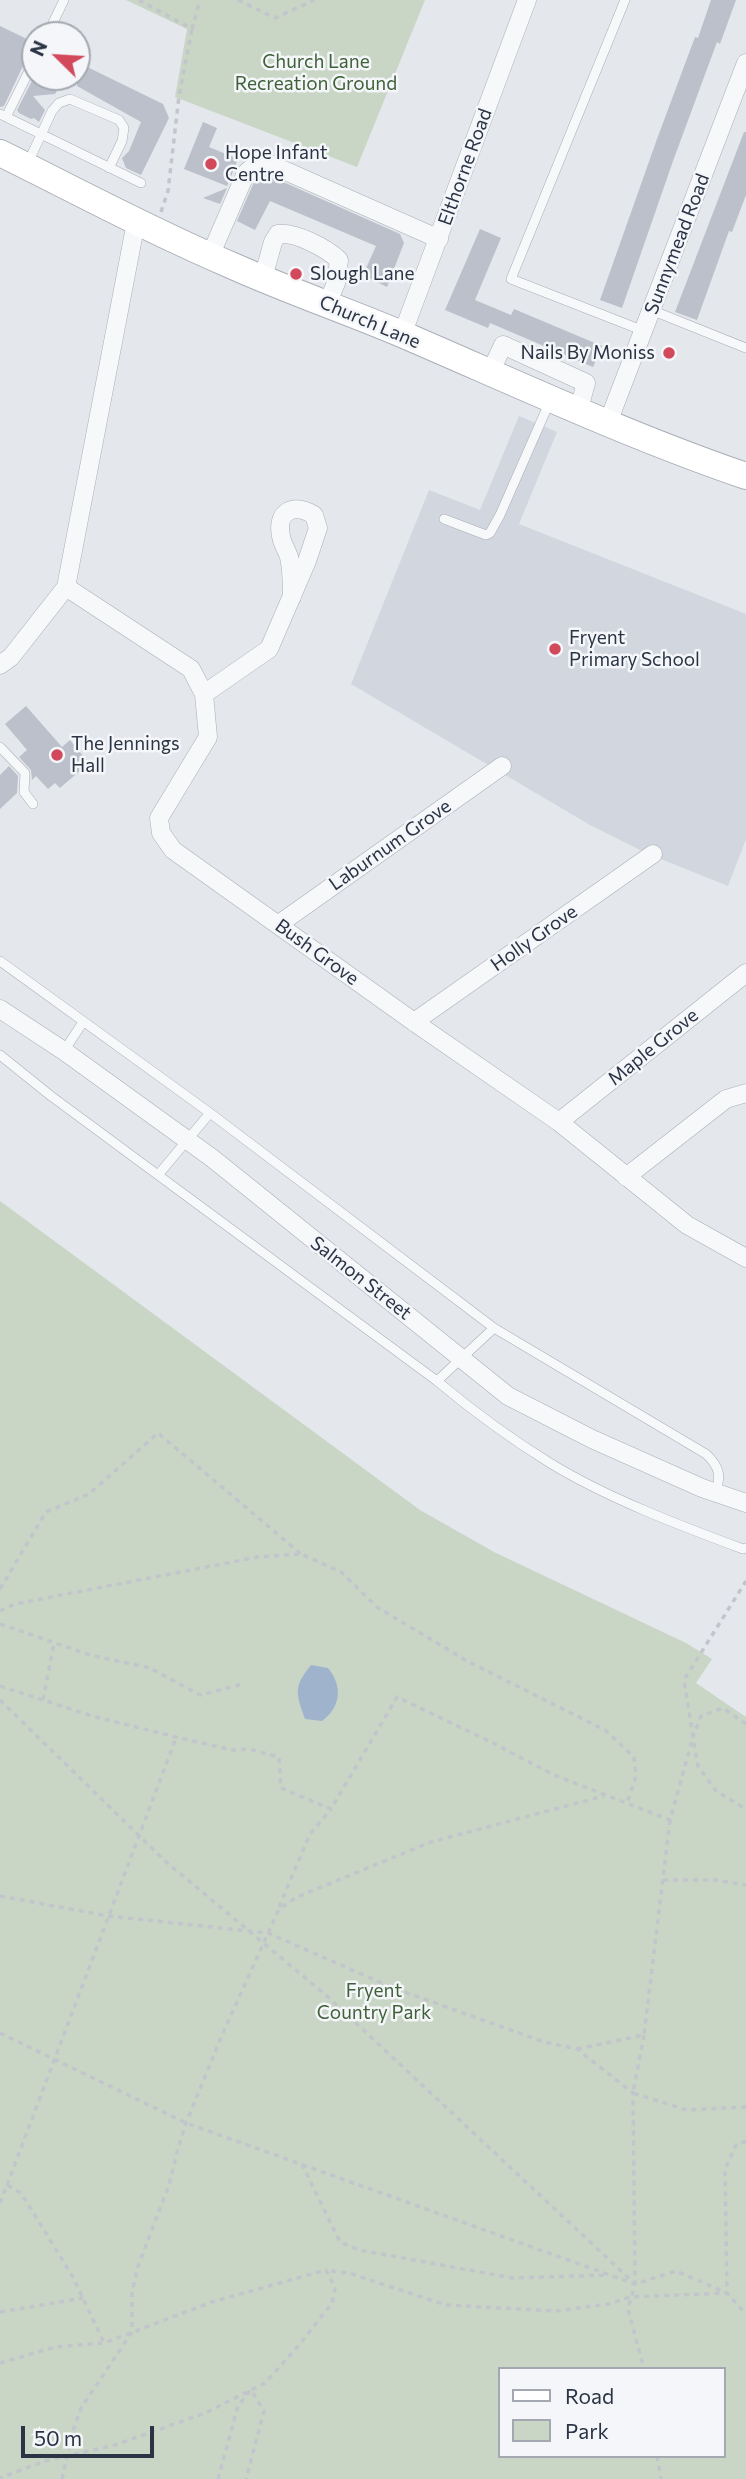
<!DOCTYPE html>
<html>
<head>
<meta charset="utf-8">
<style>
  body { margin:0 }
  #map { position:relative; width:746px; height:2479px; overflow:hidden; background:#e4e7ec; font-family:Commissioner,sans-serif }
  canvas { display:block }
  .legend { position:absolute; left:498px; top:2367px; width:228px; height:91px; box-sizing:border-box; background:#f4f6f9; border:2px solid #a4a8b1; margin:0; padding:9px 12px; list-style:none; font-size:21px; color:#2b3445 }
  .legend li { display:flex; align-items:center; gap:14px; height:35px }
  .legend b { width:35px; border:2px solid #a4a8b1 }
  .north { position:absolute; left:21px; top:21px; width:70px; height:70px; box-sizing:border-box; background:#f4f6f9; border:2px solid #a4a8b1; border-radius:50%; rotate:294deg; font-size:19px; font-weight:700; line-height:28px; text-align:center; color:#2b3445 }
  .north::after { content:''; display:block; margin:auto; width:24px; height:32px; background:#d1495b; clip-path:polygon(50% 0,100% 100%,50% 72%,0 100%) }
  .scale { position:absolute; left:21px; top:2426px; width:133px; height:32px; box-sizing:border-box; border:4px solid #2b3445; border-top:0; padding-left:9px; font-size:21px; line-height:24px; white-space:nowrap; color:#2b3445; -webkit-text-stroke:5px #f4f6f9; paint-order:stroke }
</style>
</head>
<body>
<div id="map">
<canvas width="746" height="2479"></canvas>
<ul class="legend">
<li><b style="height:9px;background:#fff"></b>Road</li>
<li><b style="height:19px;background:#c9d6c5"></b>Park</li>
</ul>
<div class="north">N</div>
<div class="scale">50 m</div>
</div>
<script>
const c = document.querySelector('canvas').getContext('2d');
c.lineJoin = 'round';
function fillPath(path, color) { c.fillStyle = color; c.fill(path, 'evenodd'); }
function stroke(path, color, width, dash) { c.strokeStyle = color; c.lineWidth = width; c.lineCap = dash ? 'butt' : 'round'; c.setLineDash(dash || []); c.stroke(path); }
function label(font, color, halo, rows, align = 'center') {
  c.font = font + ' Commissioner,sans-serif'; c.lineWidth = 5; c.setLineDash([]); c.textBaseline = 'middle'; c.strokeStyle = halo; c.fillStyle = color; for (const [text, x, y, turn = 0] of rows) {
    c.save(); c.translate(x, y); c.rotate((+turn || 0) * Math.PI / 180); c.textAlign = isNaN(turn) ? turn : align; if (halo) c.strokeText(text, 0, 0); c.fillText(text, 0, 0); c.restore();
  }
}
const built = new Path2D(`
  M519 416 557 432 519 524 746 614V839L728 886 646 853 590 825 351 684 429 490 480 510Z`);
const green = new Path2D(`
  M126 0H425L357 167 175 97 187 29Z
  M0 1201 420 1510 494 1552 686 1643 712 1659 696 1683 746 1717V2479H0ZM499 2369H723V2456H499Z`);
const water = new Path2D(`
  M311 1665 328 1668C343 1686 341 1707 322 1721L305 1719C296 1693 293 1687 311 1665Z`);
const building = new Path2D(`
  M711 0H736L720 44 717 42 673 161 622 308 600 300 657 139 695 37 698 38Z
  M0 26 25 38 30 51 4 106 0 107Z
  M77 62 163 104 169 118 141 175 126 168 122 158 129 151 141 122 77 86Z
  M34 77H64L55 94 33 96 45 110 39 122 34 118 31 119 19 113 17 110Z
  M203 122 217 128 209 147 238 159 227 186 184 169Z
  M744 132H746V195L732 232 729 231 697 320 675 312Z
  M263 173 400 234 404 243 387 287 363 275 376 246 270 201 255 230 237 221 255 180Z
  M227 188 220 204 203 198Z
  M480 229 501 238 475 300 511 315 514 309 602 346 593 367 490 323 488 328 445 310Z
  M26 706 62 747 70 740 89 763 60 788 55 783 48 789 36 776 32 780 31 770 19 757 27 750 5 724Z
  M9 766 18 776 17 793 0 809V775Z`);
const path = new Path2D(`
  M139 0 192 29 200 0
  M238 0 275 18 314 0
  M161 212 168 191 179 96 192 29
  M0 1589 46 1512 89 1494 158 1433 301 1554
  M0 1611 15 1604 258 1557 301 1554 341 1572 377 1607 467 1661 605 1730 634 1757 636 1776 627 1803
  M0 1624 90 1655 150 1668 200 1695 243 1684
  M0 1686 92 1716 176 1737 232 1750 249 1749 279 1757 281 1788 331 1809 397 1697 493 1743 554 1775 670 1820 693 1737 684 1680 746 1581
  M0 1700 165 1861 327 1996 635 2284 628 2309 644 2369
  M43 1700 54 1643
  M746 1724 723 1708 701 1716 693 1737 698 1766 716 1791 746 1809
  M663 1880H715L746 1885
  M0 1896 108 1916 268 1933 391 1987 544 2042 577 2049 633 2093 635 2283
  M279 1907 310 1834 331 1809
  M0 2033 186 2123 635 2284 676 2271 727 2293 630 2297 609 2304 556 2311 446 2305 352 2274 326 2270
  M644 2035 633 2093 687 2110 746 2107
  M577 2049 644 2035 670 1820
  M746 2142 737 2143 725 2169 727 2293 746 2314
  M302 2164 340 2242 359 2250 513 2278 609 2275
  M7 2185 176 1738
  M0 2203 7 2185 21 2193 73 2277 104 2343
  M0 2312 83 2298
  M0 2363 55 2347 104 2343 212 2302 326 2270 335 2288 332 2303 299 2345 265 2383 205 2413 115 2445 45 2461 0 2478
  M657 2456 661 2479
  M62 2479 73 2431 81 2408 132 2332V2294L137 2269 169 2185 178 2148 186 2123 222 2035 279 1909 297 1897 431 1842 604 1796
  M218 2479 238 2406 251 2390 264 2411 246 2479`);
const lane = new Path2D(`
  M625 0 511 279 644 331
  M47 35 64 0
  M0 114 141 183
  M6 117 35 59
  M27 165 52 111 59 103 70 99 119 120 124 128 122 141 109 168
  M651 310 746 348
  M444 519 486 535 490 533 500 515 550 401
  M0 747 25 773 24 792 33 804
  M0 961 210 1113 494 1328 706 1454C719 1466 722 1476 715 1493
  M64 1051 83 1022
  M0 1055 51 1096 158 1175 210 1113
  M158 1175 437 1381 494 1328
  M437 1381C473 1411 511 1439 550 1463 607 1498 681 1526 743 1549L746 1548`);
const street = new Path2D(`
  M210 256 246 173 261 160 439 239
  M263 278 273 242 278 234C296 232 326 248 339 260L336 283 327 304
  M402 335 527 0
  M490 373 503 345 586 383 578 412
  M607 425 746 63
  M66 587 191 669 204 694 208 737 159 818 161 833 173 850 414 1022 559 1122 687 1225 746 1258
  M0 665 11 657 66 587 136 222
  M204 694 269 649 307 561 318 528 314 515C293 503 276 511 281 536 282 544 287 550 289 557 292 570 292 583 292 597
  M279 924 502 766
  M0 1009 64 1051 212 1158 508 1396 592 1439 702 1488 746 1503
  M414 1022 653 854
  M559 1122 746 973
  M626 1177 726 1099 746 1093`);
const secondary = new Path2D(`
  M0 153C77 191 153 232 233 266 289 291 347 311 404 335 518 384 629 436 746 476`);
const markers = [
  [211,164,7,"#d1495b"],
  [296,274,7,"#d1495b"],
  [669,353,7,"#d1495b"],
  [555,649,7,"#d1495b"],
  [57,755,7,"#d1495b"]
];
const parkNames = [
  ["Church Lane",316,62],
  ["Recreation Ground",316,84],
  ["Fryent",374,1991],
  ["Country Park",374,2013]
];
const poiNames = [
  ["Hope Infant",225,153],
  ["Centre",225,175],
  ["Slough Lane",310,274],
  ["Nails By Moniss",655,353,"right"],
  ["Fryent",569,638],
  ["Primary School",569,660],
  ["The Jennings",71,744],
  ["Hall",71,766]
];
const streetNames = [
  ["Elthorne Road",465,167,-70],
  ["Sunnymead Road",677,244,-69],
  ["Church Lane",370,322,23],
  ["Laburnum Grove",390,845,-35],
  ["Holly Grove",534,938,-35],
  ["Bush Grove",317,952,36],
  ["Maple Grove",653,1047,-39],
  ["Salmon Street",361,1278,38]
];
fillPath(built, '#d2d6de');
fillPath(green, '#c9d6c5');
fillPath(water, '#9fb4cc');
fillPath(building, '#bbc0ca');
stroke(lane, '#a9aeb7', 10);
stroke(street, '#a9aeb7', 19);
stroke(secondary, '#a9aeb7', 28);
stroke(path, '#c2c5cb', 3.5, [5, 5]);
stroke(lane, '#f7f8fa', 9);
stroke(street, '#f7f8fa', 18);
stroke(secondary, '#fff', 26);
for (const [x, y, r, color] of markers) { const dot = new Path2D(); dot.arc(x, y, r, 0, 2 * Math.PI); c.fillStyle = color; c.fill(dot); stroke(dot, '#f4f6f9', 2.5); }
label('19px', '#3f6138', '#f4f6f9', parkNames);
label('19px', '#2b3445', '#f4f6f9', poiNames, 'left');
label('19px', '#2b3445', '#f4f6f9', streetNames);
</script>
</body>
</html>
